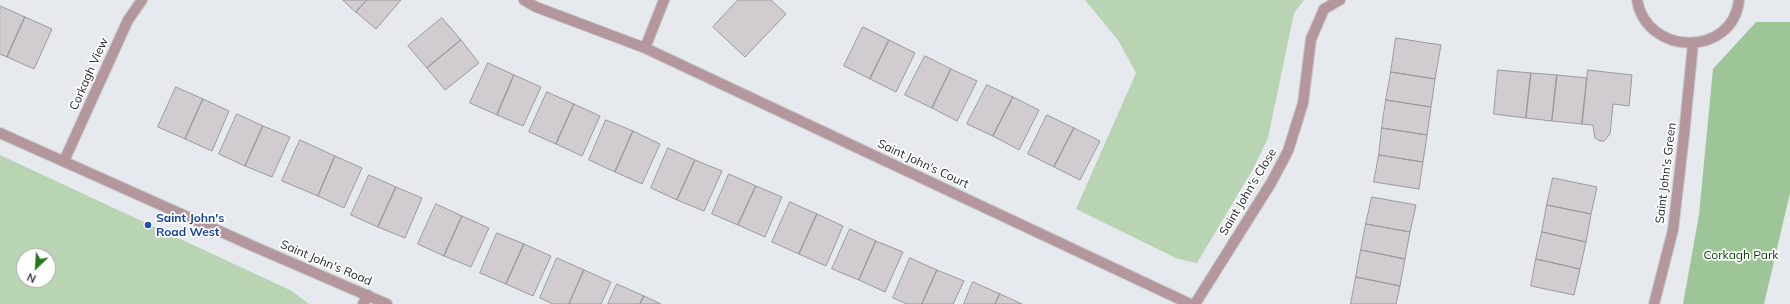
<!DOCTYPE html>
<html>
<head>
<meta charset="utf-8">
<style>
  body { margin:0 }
  #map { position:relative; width:1790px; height:304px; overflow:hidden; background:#e6e9ed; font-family:Mulish,sans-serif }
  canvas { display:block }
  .north { position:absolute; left:16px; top:248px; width:40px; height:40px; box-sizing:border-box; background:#fff; border:1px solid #aaabab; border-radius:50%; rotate:205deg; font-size:11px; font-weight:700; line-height:16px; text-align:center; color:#2b2c2e }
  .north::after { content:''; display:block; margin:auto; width:14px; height:18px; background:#27761f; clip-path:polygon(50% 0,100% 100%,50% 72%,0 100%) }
</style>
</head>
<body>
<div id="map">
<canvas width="1790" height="304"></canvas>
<div class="north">N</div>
</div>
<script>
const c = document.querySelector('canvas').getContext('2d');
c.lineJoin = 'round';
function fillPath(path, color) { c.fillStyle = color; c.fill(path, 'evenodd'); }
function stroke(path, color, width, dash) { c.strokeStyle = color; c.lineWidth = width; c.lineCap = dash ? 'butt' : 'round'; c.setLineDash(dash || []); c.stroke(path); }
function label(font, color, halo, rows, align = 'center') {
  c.font = font + ' Mulish,sans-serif'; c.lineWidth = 3.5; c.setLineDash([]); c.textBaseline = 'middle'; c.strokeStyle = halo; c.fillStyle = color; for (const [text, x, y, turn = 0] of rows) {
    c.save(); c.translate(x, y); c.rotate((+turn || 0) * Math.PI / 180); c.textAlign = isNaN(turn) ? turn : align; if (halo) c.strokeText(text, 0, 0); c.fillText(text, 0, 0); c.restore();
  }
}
const green = new Path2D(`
  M1085 0H1304L1294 13 1268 138 1253 169 1197 263 1178 259 1076 209 1136 73 1118 40Z
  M0 155 292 291 309 304H0ZM24 256H48V280H24Z`);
const forest = new Path2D(`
  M1756 22H1790V193L1764 304H1683L1699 215 1713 69Z`);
const building = new Path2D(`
  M343 0H367L356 12Z
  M367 0H401L376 29 356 12Z
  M738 0H771L786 14 745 57 713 27Z
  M0 6 25 17 7 57 0 54Z
  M25 17 52 29 34 69 7 57Z
  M442 18 461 40 427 68 408 46Z
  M863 27 889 40 870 79 844 66Z
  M1396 38 1441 45 1435 79 1391 72Z
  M461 40 479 63 445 90 427 68Z
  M889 40 915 53 896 92 870 79Z
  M925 56 951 69 932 108 905 95Z
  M488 63 514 75 497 115 470 103Z
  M951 69 977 81 957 121 932 108Z
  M1498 70 1531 73 1526 118 1494 114Z
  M1588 70 1632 75 1629 106 1613 104 1610 134 1604 141H1600L1595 138 1593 125 1582 124Z
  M1391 72 1435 79 1431 107 1386 100Z
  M1531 73 1557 75 1552 121 1526 118Z
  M514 75 541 87 523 126 497 115Z
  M1557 75 1587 78 1582 124 1552 121Z
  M987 85 1013 97 993 136 967 124Z
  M176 87 203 99 185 139 158 127Z
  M547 92 574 104 556 144 529 132Z
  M1013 97 1039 110 1019 150 993 136Z
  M203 99 229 111 212 151 185 139Z
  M1386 100 1431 107 1427 135 1382 128Z
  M574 104 600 116 582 156 556 144Z
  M237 114 263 126 245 166 219 154Z
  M1047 115 1074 128 1054 167 1028 154Z
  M606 120 633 131 615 172 589 160Z
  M263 126 290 137 272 177 245 166Z
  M1074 128 1100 141 1080 180 1054 167Z
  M1382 128 1427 135 1423 162 1379 155Z
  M633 131 660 144 642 184 615 172Z
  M300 140 335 156 318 196 282 181Z
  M668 148 695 160 677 200 651 188Z
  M1379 155 1423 162 1419 189 1374 182Z
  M335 156 362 168 344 208 318 196Z
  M695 160 722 171 704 211 677 200Z
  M729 174 756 186 738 225 712 214Z
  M369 175 396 187 378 227 351 215Z
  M1553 178 1597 187 1591 214 1547 205Z
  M756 186 782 197 765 237 738 225Z
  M396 187 422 198 405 238 378 227Z
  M1372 197 1416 205 1410 232 1366 224Z
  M790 202 817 214 799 254 772 242Z
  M436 204 462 216 444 256 418 244Z
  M1547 205 1591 214 1586 242 1542 232Z
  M817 214 843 226 826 266 799 254Z
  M462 216 489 228 471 267 444 256Z
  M1366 224 1410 232 1405 259 1361 250Z
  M850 229 876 241 859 280 832 269Z
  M1542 232 1586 242 1580 269 1536 259Z
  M497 233 524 244 506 284 480 273Z
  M876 241 903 252 885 292 859 280Z
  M524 244 551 256 533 296 506 284Z
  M1361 250 1405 259 1400 286 1356 277Z
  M557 258 584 270 569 304H553L540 298Z
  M910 258 937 270 922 304H907L893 298Z
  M1536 259 1580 269 1574 295 1531 286Z
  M584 270 611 282 601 304H569Z
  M937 270 964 281 953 304H922Z
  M1356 277 1400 286 1396 304H1351Z
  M973 282 1000 294 995 304H964Z
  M617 284 644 296 640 304H608Z
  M1000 294 1022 304H995Z
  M644 296 661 304H640Z`);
const street = new Path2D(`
  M524 0 536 7 645 48 1190 304
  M1637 0C1647 57 1733 57 1739 0
  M645 48 664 0
  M0 133 255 247 387 304
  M64 161 128 20 142 0
  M363 304 368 295
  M1195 304 1271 183 1288 151 1303 103 1311 39 1324 9 1340 0
  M1654 304 1673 230 1684 135 1693 44`);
const markers = [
  [148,225,4,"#1a4fb4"]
];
const streetNames = [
  ["Corkagh View",89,74,-66],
  ["Saint John's Court",923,164,25],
  ["Saint John's Green",1666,173,-83],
  ["Saint John's Close",1248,192,-59],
  ["Saint John's Road",326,263,23]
];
const transitNames = [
  ["Saint John's",156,218],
  ["Road West",156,232]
];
const parkNames = [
  ["Corkagh Park",1741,255]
];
fillPath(green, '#b8d4b3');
fillPath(forest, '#9ec597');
fillPath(building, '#d0ccd0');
stroke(building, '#9c999d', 1);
stroke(street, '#c4c7cb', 12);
stroke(street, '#b3979d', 10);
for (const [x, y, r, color] of markers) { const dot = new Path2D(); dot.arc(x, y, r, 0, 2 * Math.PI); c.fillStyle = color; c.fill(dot); stroke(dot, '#fff', 1.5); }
label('12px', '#2b2c2e', '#fff', streetNames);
label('bold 12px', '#164399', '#fff', transitNames, 'left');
label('12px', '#073e00', '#fff', parkNames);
</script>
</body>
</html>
